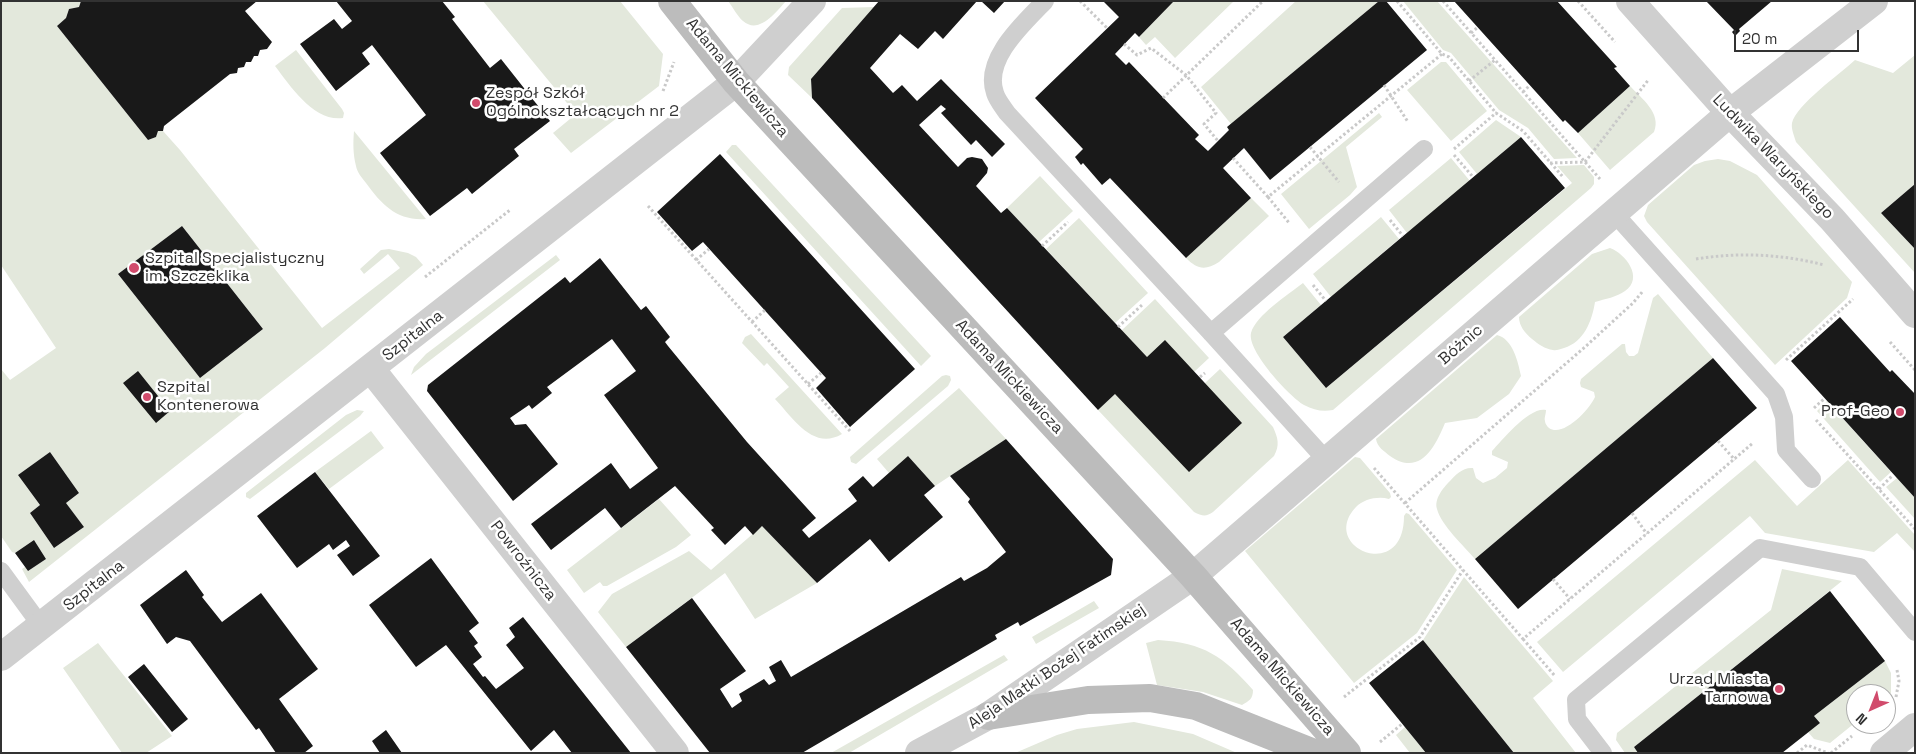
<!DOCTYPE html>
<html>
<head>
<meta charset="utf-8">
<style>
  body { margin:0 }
  #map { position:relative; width:1916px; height:754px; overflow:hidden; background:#fff; font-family:"Space Grotesk",sans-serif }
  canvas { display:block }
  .frame { position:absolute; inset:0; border:2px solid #323232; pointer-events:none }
  .north { position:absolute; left:1846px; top:684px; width:50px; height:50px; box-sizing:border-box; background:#fff; border:1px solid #adadad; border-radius:50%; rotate:224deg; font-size:14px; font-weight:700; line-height:20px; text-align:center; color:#323232 }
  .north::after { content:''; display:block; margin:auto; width:18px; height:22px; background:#d14b6c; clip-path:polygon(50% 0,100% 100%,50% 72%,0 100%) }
  .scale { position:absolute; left:1734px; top:30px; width:125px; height:22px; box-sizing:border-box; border:2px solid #323232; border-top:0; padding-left:6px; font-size:15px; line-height:18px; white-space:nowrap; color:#323232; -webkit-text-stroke:4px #fff; paint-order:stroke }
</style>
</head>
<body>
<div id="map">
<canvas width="1916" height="754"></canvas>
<div class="frame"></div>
<div class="north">N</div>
<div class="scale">20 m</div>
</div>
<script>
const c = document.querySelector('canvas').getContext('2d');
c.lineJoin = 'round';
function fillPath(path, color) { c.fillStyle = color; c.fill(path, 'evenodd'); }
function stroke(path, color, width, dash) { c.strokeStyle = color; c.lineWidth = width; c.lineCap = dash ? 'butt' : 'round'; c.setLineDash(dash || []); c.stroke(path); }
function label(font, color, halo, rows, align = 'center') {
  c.font = font + ' "Space Grotesk",sans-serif'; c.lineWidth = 5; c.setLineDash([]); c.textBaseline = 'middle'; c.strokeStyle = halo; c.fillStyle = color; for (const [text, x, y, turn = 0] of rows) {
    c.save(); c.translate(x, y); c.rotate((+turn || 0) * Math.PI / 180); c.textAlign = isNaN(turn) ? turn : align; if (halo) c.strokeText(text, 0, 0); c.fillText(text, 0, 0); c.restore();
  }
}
const green = new Path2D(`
  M1 1H81L79 7 69 9 66 18 57 26 148 140 156 137 158 131H163L180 150 322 328 400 268 388 254 364 274 360 269 381 250 389 249 408 253 416 257 423 265 325 348 29 582 22 569 25 567 28 571 46 559 34 540 15 553 12 552 1 536V369L10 380 56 348 1 265ZM182 226 263 329 200 378 118 274ZM50 452 79 493 66 503 84 527 54 548 30 513 40 505 18 475Z
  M483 1H620L663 54 659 86 571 153 553 133 576 114Z
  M728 1H786C776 12 759 35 743 21 737 16 733 7 728 1Z
  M1174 1H1234L1175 58 1155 37 1146 45 1139 37Z
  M1296 1H1379L1231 124 1201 87Z
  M1403 1H1437L1577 158 1554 159 1528 128 1499 110 1451 53 1443 50Z
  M874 7 811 79 812 98 788 75 789 67 842 8Z
  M296 50 342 109 344 113 343 118C314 122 291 87 275 66Z
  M1915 55V184L1881 213 1915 249V273L1796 142C1794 135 1791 129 1792 123 1796 105 1840 74 1855 60L1893 73Z
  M1441 62H1446L1487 111 1451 141 1407 90Z
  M1630 86C1641 98 1662 113 1654 132L1610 170 1578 133Z
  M1379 113 1382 117 1346 147 1357 187 1350 195 1309 229 1281 194Z
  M1496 120 1521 137 1477 174 1459 152Z
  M354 131 426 219C397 221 382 205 366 183 362 178 357 172 356 166 353 154 353 143 354 131Z
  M732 145H736L931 356 921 366 726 152Z
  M1451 158 1470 181 1407 233 1389 210Z
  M1718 159 1730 161 1757 175 1852 282 1847 298 1775 365 1647 222 1644 216 1648 205 1694 165 1705 161Z
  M1584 165 1594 177V184L1591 188 1333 410C1322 412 1314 410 1304 405 1289 396 1247 351 1251 333 1256 315 1288 295 1303 283L1321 305 1283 337 1326 388 1572 183 1557 166Z
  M1040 176 1073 211 1039 242 1007 208Z
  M1251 198 1269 216 1219 262C1205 271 1197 269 1186 258Z
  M1381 217 1399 239 1331 297 1313 274Z
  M1079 218 1148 293 1115 323 1046 249Z
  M1610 248C1626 254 1644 278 1625 291 1617 297 1605 299 1595 302 1592 321 1584 342 1564 348 1560 349 1556 351 1553 350 1545 349 1538 344 1532 339 1525 333 1519 326 1519 317L1592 254Z
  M556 255 560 260 411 375 414 367 426 354Z
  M1658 294 1713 358 1475 559C1464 546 1441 525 1437 509 1434 499 1443 488 1450 481 1455 475 1463 467 1473 468L1476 478 1483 483 1495 478 1507 468 1508 462 1492 455V451C1502 440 1530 406 1546 410 1546 414 1544 418 1545 421 1545 424 1548 427 1549 428 1563 438 1590 409 1595 397L1594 392 1581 387 1580 383 1581 379 1622 344H1625L1626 352 1629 356H1634L1638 353 1653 298Z
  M1155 299 1209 358 1194 372 1147 357 1121 331Z
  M751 334 842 434C813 451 793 418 775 399L789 387 767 363 764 366 742 343 745 337Z
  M1497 335C1513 339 1518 362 1521 376L1509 394 1477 418 1445 423C1435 447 1420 477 1390 456 1384 451 1377 447 1376 439Z
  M1220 369 1273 427C1278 438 1280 445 1274 456L1213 512C1206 517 1202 516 1194 512L1098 410 1115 394 1205 383Z
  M946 375 950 376 951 380 948 386 856 464 851 462 850 457 942 376Z
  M959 388 1006 439 935 486 908 456 889 473 877 459Z
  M1827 401 1891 472 1880 482 1817 411Z
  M357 410 364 411 360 416 250 499 246 497V493L346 415Z
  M371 431 384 448 329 489 315 472Z
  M1355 457 1360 458 1390 493 1391 497 1389 499C1378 496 1364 499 1356 507 1318 547 1404 584 1404 516L1406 513 1409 514 1457 570 1417 633 1354 683 1245 551Z
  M1755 460 1797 506 1848 460 1915 535V552L1897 533 1874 552 1765 533 1750 516 1563 672 1537 642Z
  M1897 478 1915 498V519L1886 487Z
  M659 499 691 535 676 547 607 586H603L600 582 584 593 567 570Z
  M762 526 817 583 755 619 725 573 626 647 598 612 612 594 689 551 711 570Z
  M1782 569 1842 581 1634 747 1638 753H1625L1616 740 1617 733 1771 610Z
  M1464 577 1553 681 1533 698 1576 753H1514L1423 640Z
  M1094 601 1099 608 1036 644 1032 637Z
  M1158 640C1204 643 1223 656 1253 690 1253 699 1249 701 1242 705L1203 692 1157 685 1146 643Z
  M98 643 172 736 146 753H122L63 668Z
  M1004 655 1008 660 849 753H831Z
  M1885 661 1891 673V693L1886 697V694H1856V722L1830 743 1814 739 1808 732 1820 723 1814 716Z
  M1134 722 1193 734 1237 753H1015L1057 735 1077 729Z
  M1405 727 1426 753H1410L1396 735Z`);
const building = new Path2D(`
  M81 1H257L245 11 272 42 267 49 260 50 258 56H254L251 62H246L244 67 238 68 237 73 230 74 164 126 163 131H158L156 137 148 140 57 26 66 18 69 9 79 7Z
  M336 1H442L455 17 452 19 490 68 501 59 550 121 514 149 519 156 472 194 467 188 430 216 380 153 426 115 372 45 362 53 370 64 336 91 300 44 334 19 342 29 352 21Z
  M879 1H977L943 39 935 31 918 49 900 34 870 68 893 93 902 85 917 101 941 79 1005 144 992 157 976 140 971 145 941 113 946 109 941 105 919 125 958 167 967 158 972 157 982 159 988 168 987 173 976 186 1001 213 1007 208 1147 357 1165 340 1242 423 1189 472 1115 394 1098 410 812 98 811 79Z
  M981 1H1005L994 13Z
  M1103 1H1174L1139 37 1135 33 1115 54 1126 65 1129 62 1199 135 1195 139 1208 151 1229 130 1227 127 1379 1H1386L1427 50 1270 180 1244 148 1223 168 1251 198 1186 258 1110 178 1102 185 1083 163 1081 165 1075 157 1083 149 1035 98 1119 17Z
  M1454 1H1557L1617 67 1614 68 1630 86 1578 133 1565 120 1563 122Z
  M1706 1H1772L1739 29 1740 31 1735 36 1732 32 1734 30Z
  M1521 137 1565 188 1326 388 1283 337Z
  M720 154 915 369 850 427 816 388 826 378 815 366 703 242 692 251 657 212Z
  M1915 184V249L1881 213Z
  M182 226 263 329 200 378 118 274Z
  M600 258 641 310 646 306 670 337 665 342 668 346 747 442 816 518 802 530 809 538 857 501 848 489 863 476 873 487 908 456 935 486 924 495 943 517 889 562 870 539 817 583 762 526 753 535 745 526 725 545 711 530 714 528 675 486 621 528 605 508 551 550 531 524 611 463 630 489 658 468 604 395 636 371 612 339 547 387 552 393 532 409 529 405 510 418 515 425 526 424 558 464 513 501 427 391 428 385 565 277 570 283Z
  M1840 317 1890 372 1892 370 1915 394V498L1791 361Z
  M1713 358 1757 408 1518 609 1475 559Z
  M138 371 170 411 156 423 123 383Z
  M1006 439 1113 559 1111 575 1020 626 1018 622 995 635 997 639 802 753H710L626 647 692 598 746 671 720 689 732 708 742 701 739 694 764 679 769 685 776 681 769 667 781 660 791 677 961 577 964 581 987 568 1006 552 968 502 970 499 950 476Z
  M50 452 79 493 66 503 84 527 54 548 30 513 40 505 18 475Z
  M315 472 380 556 353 576 337 555 350 546 346 540 333 550 329 544 297 568 257 516Z
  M34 540 46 559 28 571 15 553Z
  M431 558 479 623 469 631 478 643 474 646 482 657 473 664 483 677 485 676 496 689 524 668 506 645 515 637 509 628 523 617 631 753H572L554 730 531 751 446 645 416 667 369 605Z
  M186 570 204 595 202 597 222 622 261 593 318 669 279 699 313 746 304 753H276L259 728 256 730 190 641 176 637 167 644 140 605Z
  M1830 591 1885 661 1814 716 1820 723 1782 753H1638L1634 747Z
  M1423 640 1514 753H1426L1369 683Z
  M144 664 188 719 172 732 128 677Z
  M386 730 402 753H380L372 741Z`);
const path = new Path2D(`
  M1080 1 1107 28
  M1397 1 1442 54 1449 57 1496 113
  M1443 1 1600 179
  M1578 1 1615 42
  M1471 33 1478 27
  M1124 44 1137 55 1151 48 1186 75 1216 113 1204 124 1218 141
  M1469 81 1495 60
  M1384 85 1408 122
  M663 91 674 62
  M1523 92 1530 85
  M1163 98 1263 1
  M1310 147 1339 182
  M1454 149 1496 113 1523 131 1563 177
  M1454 155 1473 177
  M1233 158 1268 197 1442 54
  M1550 163 1585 162 1649 79
  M1268 197 1290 224
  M648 206 850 431
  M1390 220 1403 236
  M1042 246 1068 222
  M1696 259C1738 252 1782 254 1824 265
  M696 260 709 249
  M425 277 510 210
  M1313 285 1326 301
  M752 322 765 310
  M1118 327 1142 305
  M1890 342 1915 370
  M1786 360 1853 299
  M1200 377 1205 373
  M808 384 821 373
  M1814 408 1824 399
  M1816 420 1915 529
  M1718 441 1735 460
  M1374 468 1523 639 1753 443
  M1879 489 1893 475
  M1405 503 1585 347 1633 303 1643 291
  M1632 513 1647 534
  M1553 579 1570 599
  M1523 639 1555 676
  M1344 697 1420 637 1463 570
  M1896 697 1899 681 1897 670
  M1380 742 1402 724
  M1797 753 1807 745 1828 753
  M1831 753 1852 736`);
const lane = new Path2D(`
  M1045 1C1024 23 983 59 995 93 997 100 1003 107 1007 113L1211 333 1327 461
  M1614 213 1776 394 1784 417 1786 450 1812 479
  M1211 333 1424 149
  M1 571 42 627
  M1603 753 1577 719 1576 700 1760 548 1860 567 1915 632`);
const street = new Path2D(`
  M1630 1 1730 113 1832 219 1915 314
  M371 369 675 753
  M1 657 736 82 812 1
  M919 753 988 716 1193 576 1730 113 1874 1
  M1884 753 1915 727`);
const secondary = new Path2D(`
  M672 1 736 82 1193 576 1347 753
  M988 716 1088 700 1150 698 1196 706 1314 753`);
const markers = [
  [476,103,5,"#d14b6c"],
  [134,268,6,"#d14b6c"],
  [147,397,5,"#d14b6c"],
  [1900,412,5,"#d14b6c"],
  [1779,689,5,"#d14b6c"]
];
const streetNames = [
  ["Adama Mickiewicza",737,78,50],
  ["Ludwika Waryńskiego",1773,157,46],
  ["Szpitalna",413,336,-38],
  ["Bóżnic",1461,345,-41],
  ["Adama Mickiewicza",1009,377,47],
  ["Powroźnicza",523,561,52],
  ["Szpitalna",94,586,-38],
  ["Aleja Matki Bożej Fatimskiej",1057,667,-34],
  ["Adama Mickiewicza",1282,677,49]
];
const poiNames = [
  ["Zespół Szkół",486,94],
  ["Ogólnokształcących nr 2",486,112],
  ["Szpital Specjalistyczny",145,259],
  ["im. Szczeklika",145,277],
  ["Szpital",157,388],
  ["Kontenerowa",157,406],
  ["Prof-Geo",1890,412,"right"],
  ["Urząd Miasta",1769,680,"right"],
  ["Tarnowa",1769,698,"right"]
];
fillPath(green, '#e3e8dc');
fillPath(building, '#191919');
stroke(path, '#c9c9c9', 3, [2.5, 2.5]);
stroke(lane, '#cfcfcf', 18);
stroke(street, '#cfcfcf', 28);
stroke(secondary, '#bcbcbc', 28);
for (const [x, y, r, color] of markers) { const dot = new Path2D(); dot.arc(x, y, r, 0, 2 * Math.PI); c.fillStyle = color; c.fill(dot); stroke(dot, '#fff', 2); }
label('16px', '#323232', '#fff', streetNames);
label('16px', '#323232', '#fff', poiNames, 'left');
</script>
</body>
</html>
